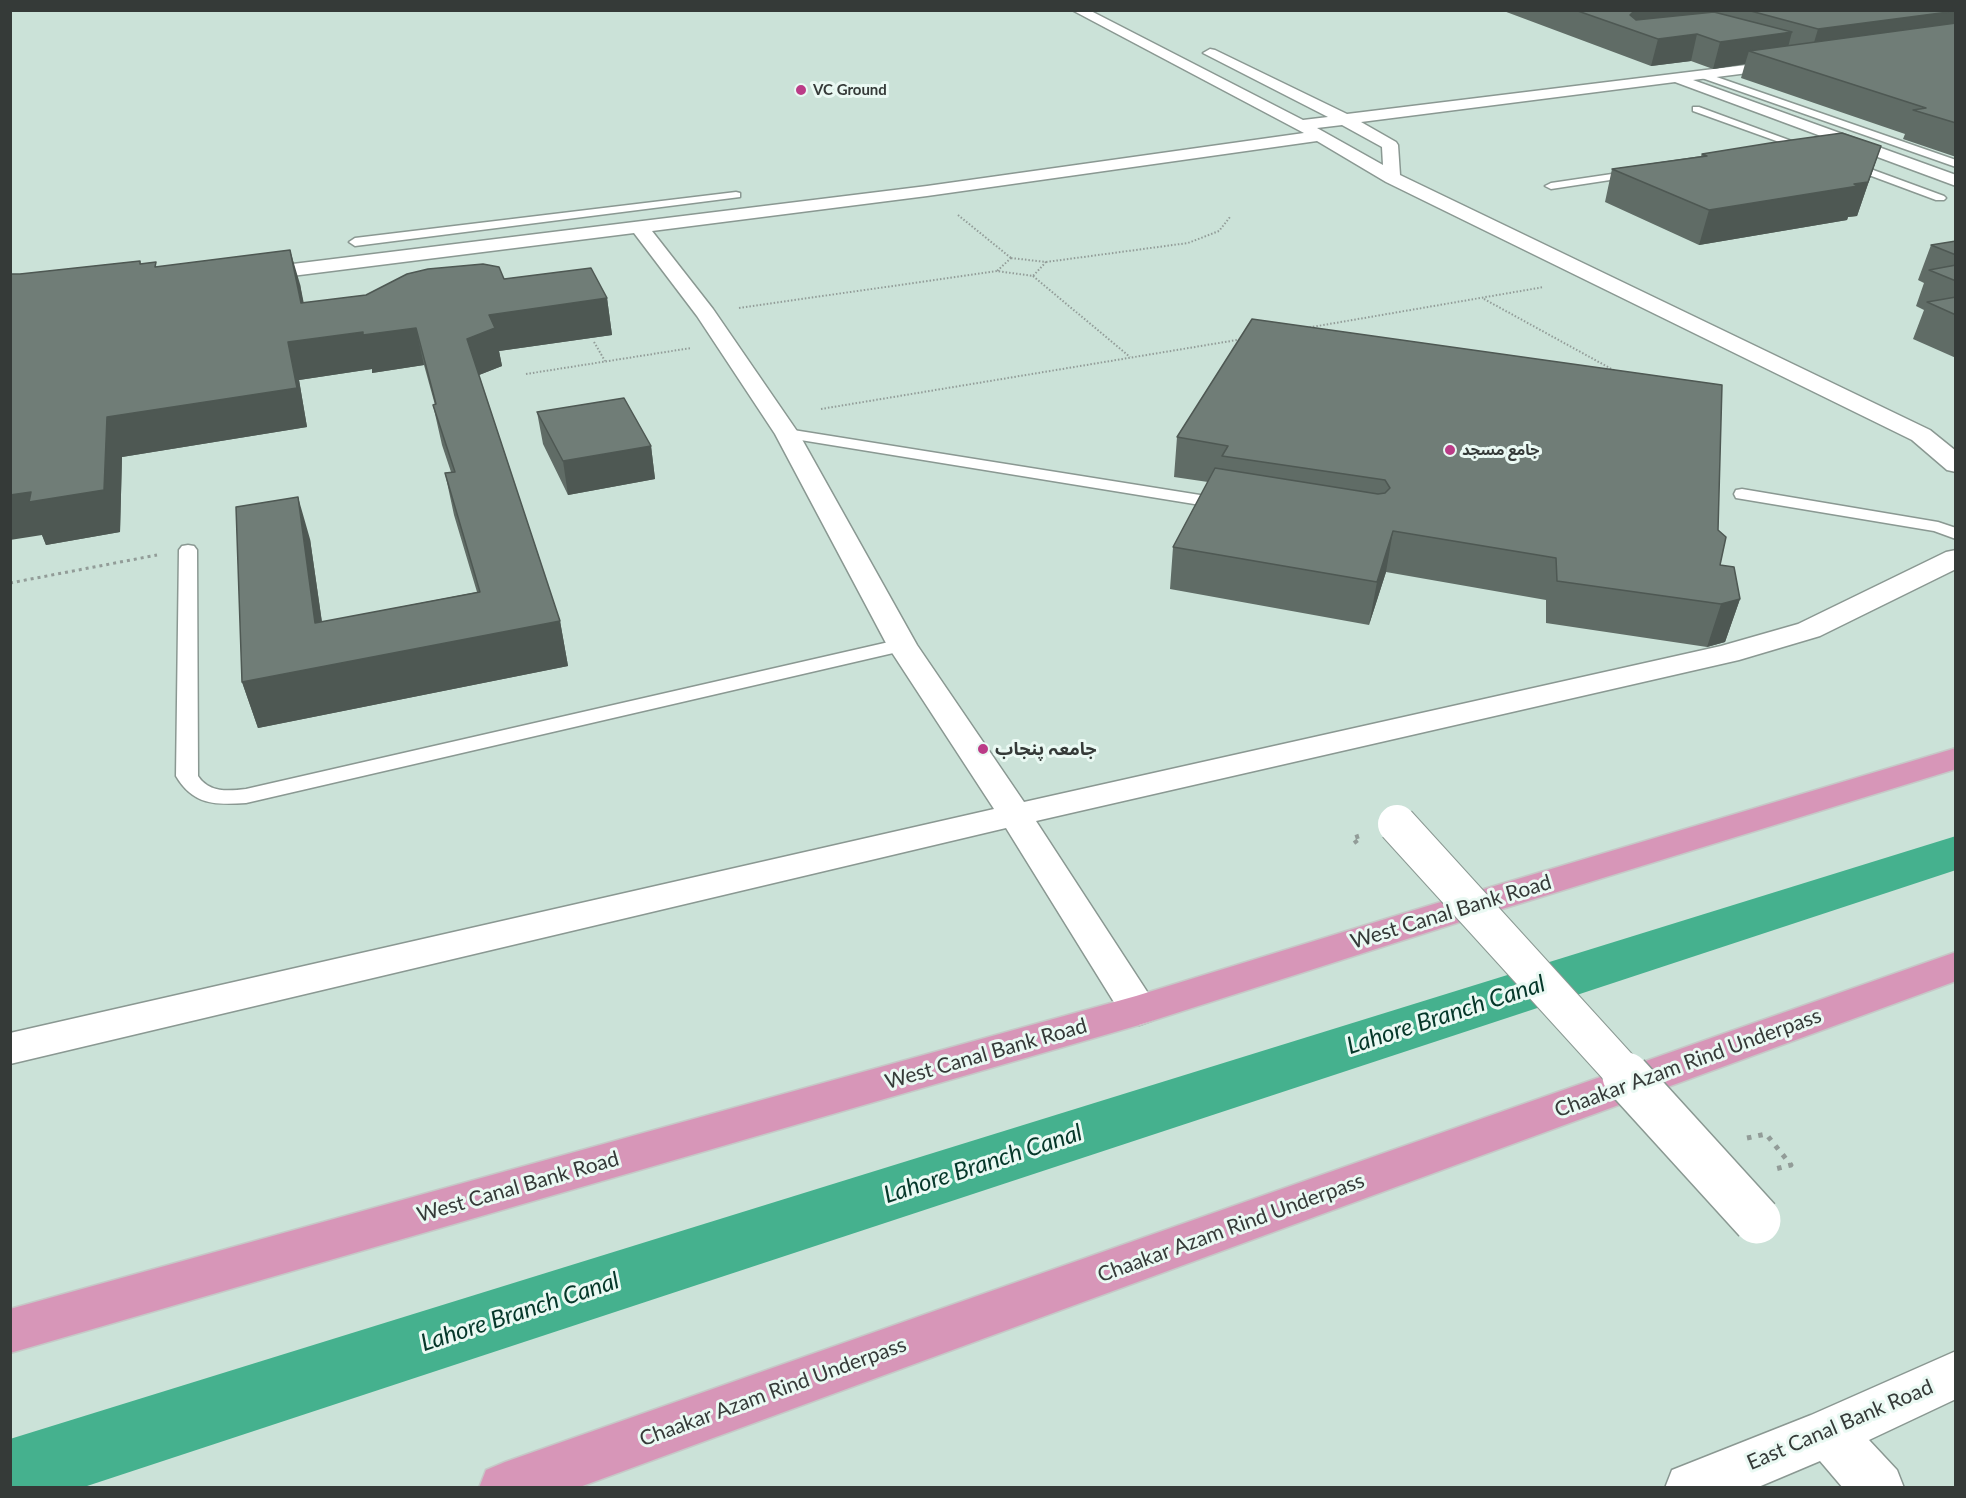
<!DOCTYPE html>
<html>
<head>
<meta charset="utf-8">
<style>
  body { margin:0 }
  #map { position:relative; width:1966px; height:1498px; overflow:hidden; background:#ddece5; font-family:Lato,sans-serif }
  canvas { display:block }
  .frame { position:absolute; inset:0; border:12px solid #353a38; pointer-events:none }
</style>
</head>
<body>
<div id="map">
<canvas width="1966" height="1498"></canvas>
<div class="frame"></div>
</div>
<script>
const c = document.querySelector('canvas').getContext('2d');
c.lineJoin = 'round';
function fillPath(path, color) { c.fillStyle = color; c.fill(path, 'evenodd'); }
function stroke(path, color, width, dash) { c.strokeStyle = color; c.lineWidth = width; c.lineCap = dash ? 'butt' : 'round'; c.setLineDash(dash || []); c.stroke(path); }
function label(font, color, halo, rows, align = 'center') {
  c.font = font + ' Lato,"Noto Sans Arabic",sans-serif'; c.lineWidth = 6; c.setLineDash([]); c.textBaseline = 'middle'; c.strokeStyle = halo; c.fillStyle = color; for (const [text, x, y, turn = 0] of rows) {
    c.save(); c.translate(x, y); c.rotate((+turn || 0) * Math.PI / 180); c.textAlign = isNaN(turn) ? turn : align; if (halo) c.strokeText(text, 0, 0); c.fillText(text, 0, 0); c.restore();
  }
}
const built = new Path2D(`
  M11 11H1955V1487H11Z`);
const canal = new Path2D(`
  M1956 836V870L81 1488H10V1439Z`);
const pathFar3 = new Path2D(`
  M958 215 1011 258
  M1011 258 1046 262 1033 276 997 271Z
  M1046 262 1188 243 1219 231 1230 217
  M1033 276 1130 357
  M1484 299 1617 372
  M739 308 997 271
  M1306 328 1544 287
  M594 342 605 361
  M526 374 691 348
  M821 409 1243 339`);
const pathFar2 = new Path2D(`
  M10 583 157 555`);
const pathFar1 = new Path2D(`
  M1359 836 1353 838 1359 846`);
const path = new Path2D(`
  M1747 1138 1766 1134 1791 1165 1775 1169`);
const service = new Path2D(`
  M1705 73 1956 160V167L1702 78 1700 76Z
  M1693 107H1699L1816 150 1815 152H1807L1693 111Z
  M1846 160 1944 196 1946 198 1944 200H1936L1842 165V161Z
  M1639 170 1644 173 1643 175 1551 189 1545 186 1551 183Z
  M736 192 740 193V197L355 246 349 242 355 238Z
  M787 429 1225 499 1233 504 1225 509 782 437 779 434Z
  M1742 489 1938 522 1956 528V539L1934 531 1736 498 1734 494 1736 490Z
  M188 545 194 546 197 550 198 776C209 793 228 791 246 789L902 639 909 641 912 645 909 649 902 651 246 803C215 805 193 805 176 776L179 550 182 546Z`);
const minor = new Path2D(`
  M1072 10H1089L1303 120 1328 117 1203 53 1210 49 1215 50 1347 114 1787 60 1792 61 1794 64 1792 67 1787 68 1693 80 1956 175V186L1675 82 1361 122 1396 142 1398 145 1400 175 1930 430 1956 451V472L1947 470 1912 440 1386 182 1317 141 927 196 652 231 713 309 799 434 917 645 1024 802 1721 646 1798 624 1946 552 1956 550V569L1820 636 1739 660 1036 821 1159 1010 1153 1020 1139 1025 1125 1020 1006 828 10 1064V1033L994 809 887 645 775 434 697 316 634 233 252 281 245 279 242 275 245 271 252 269 927 186 1304 133ZM1342 125 1382 147 1383 165 1317 128Z
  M1956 1351V1399L1869 1440 1897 1470 1904 1488H1843L1820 1461 1756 1488H1665L1672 1470 1811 1415Z`);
const trunk = new Path2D(`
  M1956 748V769L1460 922 1139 1025 10 1353V1309L1136 996 1434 904Z
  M1956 952V981L577 1488H479L486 1470 505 1462Z`);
const pedestrianBridgeFar1 = new Path2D(`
  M1397 824 1628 1078`);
const pedestrianBridge = new Path2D(`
  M1626 1076 1757 1220`);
const wall = new Path2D(`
  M1501 10H1956V157L1903 139 1905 134 1741 78 1745 64 1713 69 1691 61 1651 66Z
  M1881 146 1857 216 1848 217 1847 220 1699 245 1605 202 1612 169 1701 156 1702 154Z
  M1956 241V358L1913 339 1924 310 1916 306 1924 283 1918 280 1931 245Z
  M140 261 141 264 157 267 300 284 303 303 504 279 607 298 612 335 499 351 502 366 479 375 560 621 568 666 258 728 242 682 310 539 322 622 477 592 454 515 445 473 451 472 442 445 433 405H435L424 365 372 373V369L299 380 307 427 122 457 120 532 46 545 42 535 20 274Z
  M537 412 651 446 655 479 568 495 543 444Z
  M1177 437 1718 530 1720 565 1740 599 1725 642 1707 647 1546 623V600L1386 572 1369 625 1170 589 1173 547 1208 482 1174 477Z`);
const shadedWall = new Path2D(`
  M1635 10H1712L1708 27 1627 28 1630 15Z
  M1956 11V20L1950 37 1810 56 1818 29Z
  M1792 32 1785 59 1749 51 1745 64 1713 69 1720 42Z
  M1697 34 1691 61 1651 66 1658 39Z
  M1881 146 1857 216 1848 217 1847 220 1699 245 1709 210Z
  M290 250 300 284 311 339 363 332 416 328 424 365 372 373V369L299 380 307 427 122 457 120 532 46 545 42 535 10 540V495L107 417 288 342Z
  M607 298 612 335 499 351 502 366 474 377 467 339 489 315Z
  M651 446 655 479 568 495 563 461Z
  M298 497 310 539 328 665 560 621 568 666 258 728 242 682 315 623Z
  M1393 531 1386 572 1369 625 1377 582Z
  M1740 599 1725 642 1707 647 1721 604Z`);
const building = new Path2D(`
  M1575 10H1635L1630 15 1636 20 1714 12 1792 32 1720 42 1697 34 1658 39Z
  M1747 10H1956V11L1818 29Z
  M1956 23V123L1913 110 1926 108 1749 51Z
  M1842 133 1881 146 1868 182 1854 184 1858 186 1709 210 1612 169 1707 156 1702 154 1770 143Z
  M1956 241V255L1931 245Z
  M290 250 301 303 366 295 407 274 428 269 483 264 499 267 504 279 591 268 607 298 489 315 495 328 467 339 560 621 242 682 236 507 298 497 315 623 480 592 445 473 455 472 433 405 436 404 416 328 363 335V332L288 342 297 388 107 417 104 490 29 502 31 492 10 495V274H20L140 261V264L156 262 155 267Z
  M1956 265V281L1929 270Z
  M1956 297V315L1927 302Z
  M1252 319 1722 385 1718 530 1726 537 1720 565 1734 567 1740 599 1721 604 1557 581 1556 558 1393 531 1377 582 1173 547 1215 468 1378 494 1385 493 1390 488 1385 480 1222 456 1228 446 1177 437Z
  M624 398 651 446 563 461 537 412Z`);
const markers = [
  [801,90,6,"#bb3b87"],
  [1450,450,6,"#bb3b87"],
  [983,749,6,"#bb3b87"]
];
const farPoinames = [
  ["VC Ground",813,90],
  ["جامع مسجد",1462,450]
];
const poiNames = [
  ["جامعہ پنجاب",995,749]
];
const nearStreetnames = [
  ["West Canal Bank Road",1451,912,-17],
  ["West Canal Bank Road",986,1054,-16],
  ["Chaakar Azam Rind Underpass",1688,1063,-20],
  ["West Canal Bank Road",518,1187,-16],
  ["Chaakar Azam Rind Underpass",1231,1228,-20],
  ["Chaakar Azam Rind Underpass",773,1392,-20],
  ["East Canal Bank Road",1840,1425,-23]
];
const nearWaternames = [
  ["Lahore Branch Canal",1446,1015,-18],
  ["Lahore Branch Canal",983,1164,-18],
  ["Lahore Branch Canal",520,1312,-18]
];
fillPath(built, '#cbe2d8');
fillPath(canal, '#45b18e');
stroke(service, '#8a9892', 3);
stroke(minor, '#8a9892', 3);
stroke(trunk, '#c6c8c7', 3);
stroke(pathFar3, '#929c98', 2, [1.5, 2]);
stroke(pathFar2, '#929c98', 3, [3, 4]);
stroke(pathFar1, '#929c98', 4.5, [4, 5]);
stroke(path, '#929c98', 5, [4.5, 7]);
fillPath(service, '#fff');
fillPath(minor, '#fff');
fillPath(trunk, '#d796b8');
stroke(pedestrianBridgeFar1, '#8a9892', 40, []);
stroke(pedestrianBridge, '#8a9892', 50, []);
stroke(pedestrianBridgeFar1, '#fff', 38);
stroke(pedestrianBridge, '#fff', 47);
fillPath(wall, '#606c66');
fillPath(shadedWall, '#4e5853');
fillPath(building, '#707d77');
stroke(building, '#4e5853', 1.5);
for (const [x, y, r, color] of markers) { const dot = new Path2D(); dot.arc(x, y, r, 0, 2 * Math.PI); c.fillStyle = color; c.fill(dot); stroke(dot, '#eaf9f3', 2); }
label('bold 15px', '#353a38', '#eaf9f3', farPoinames, 'left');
label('bold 18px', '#353a38', '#eaf9f3', poiNames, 'left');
label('21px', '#353a38', '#eaf9f3', nearStreetnames);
label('italic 24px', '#053729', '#eaf9f3', nearWaternames);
</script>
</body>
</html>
